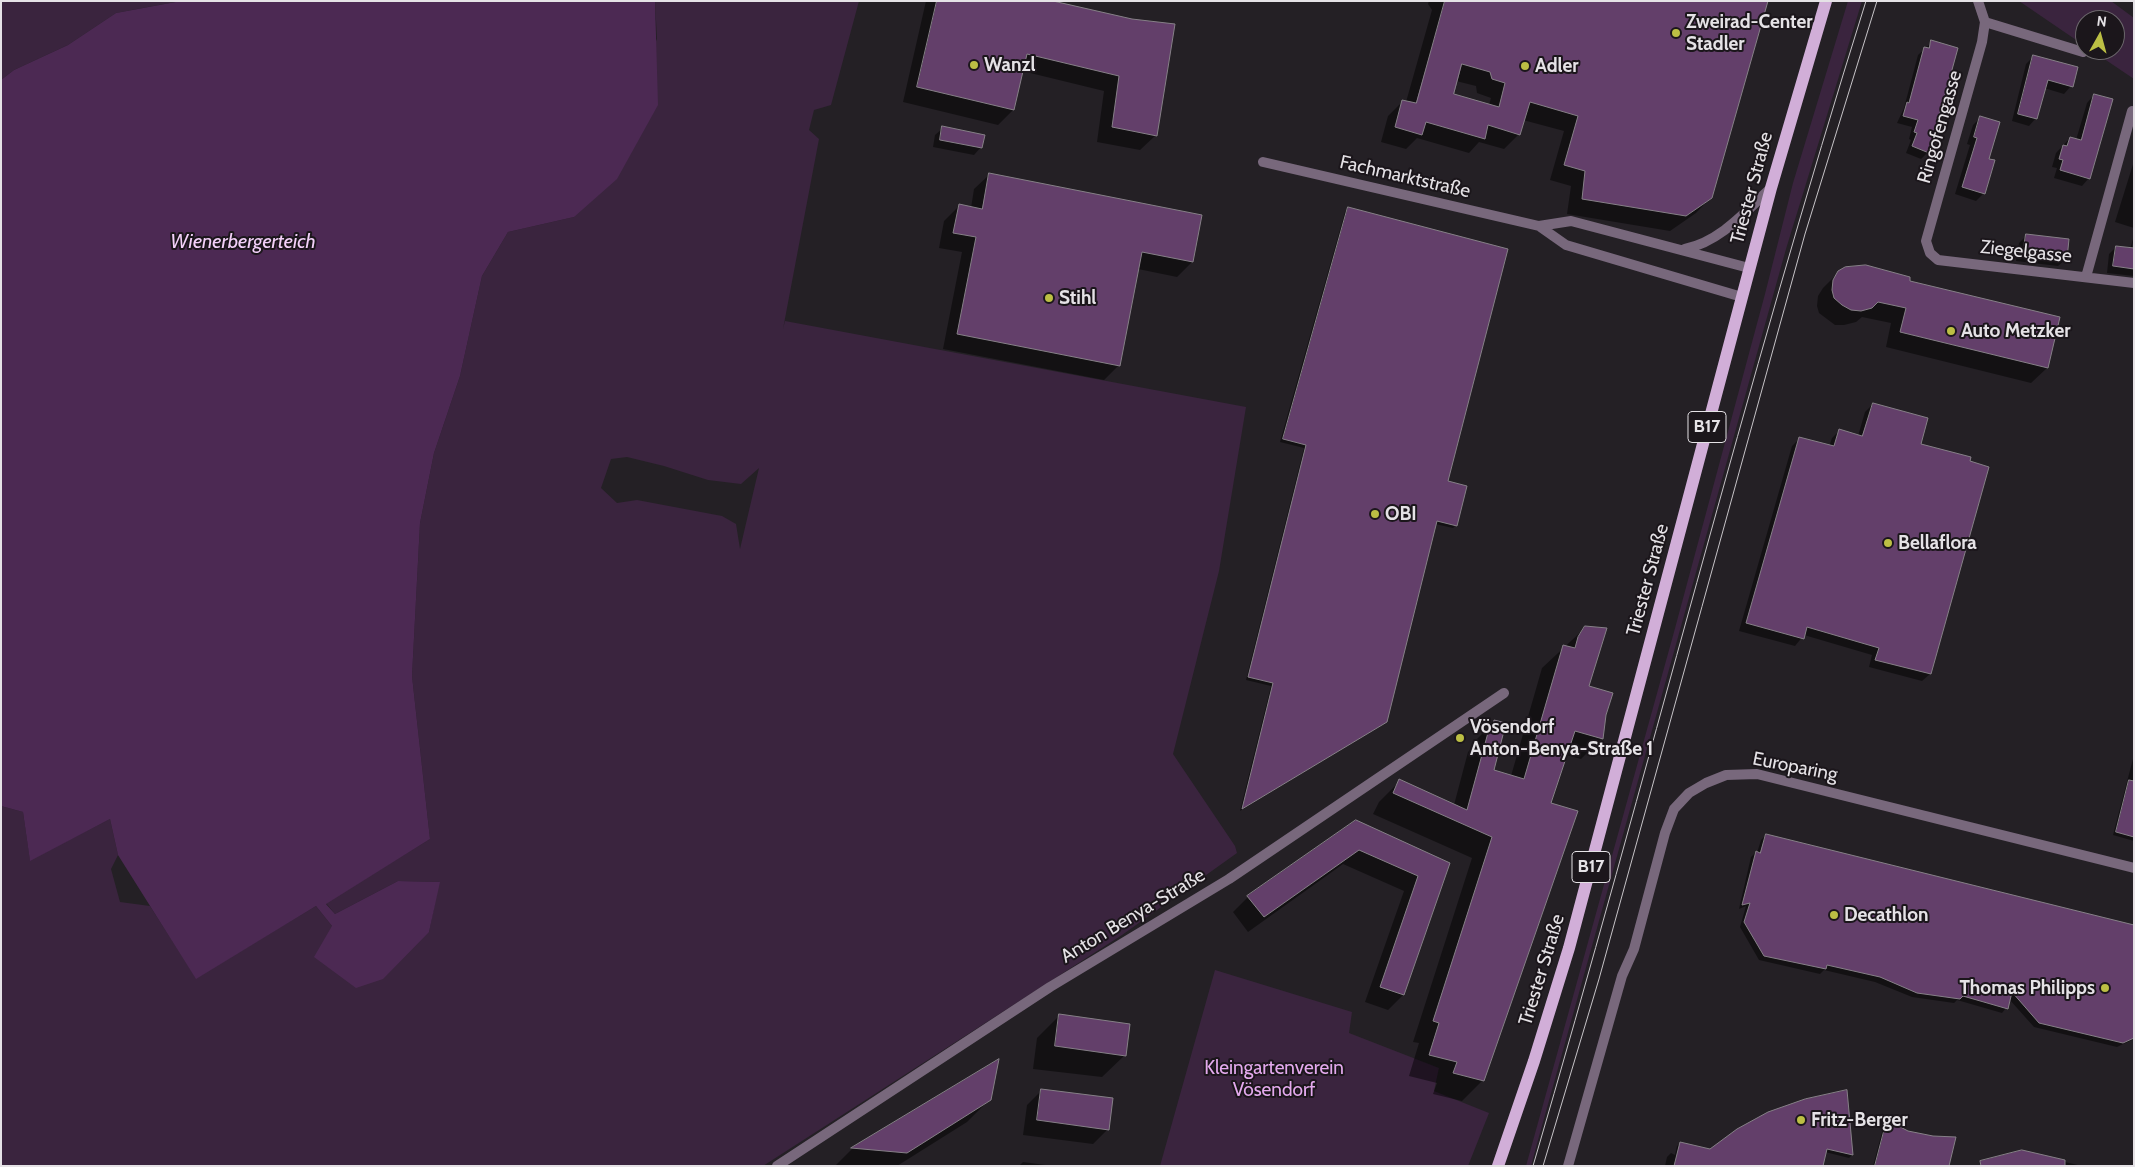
<!DOCTYPE html>
<html>
<head>
<meta charset="utf-8">
<style>
  body { margin:0 }
  #map { position:relative; width:2135px; height:1167px; overflow:hidden; background:#242025; font-family:Cabin,sans-serif }
  canvas { display:block }
  .frame { position:absolute; inset:0; border:2px solid #e5e2e6; pointer-events:none }
  .north { position:absolute; left:2075px; top:10px; width:50px; height:50px; box-sizing:border-box; background:#1b161b; border:1px solid #6c686c; border-radius:50%; rotate:7deg; font-size:14px; font-weight:700; line-height:20px; text-align:center; color:#e5e2e6 }
  .north::after { content:''; display:block; margin:auto; width:18px; height:22px; background:#bcbf44; clip-path:polygon(50% 0,100% 100%,50% 72%,0 100%) }
</style>
</head>
<body>
<div id="map">
<canvas width="2135" height="1167"></canvas>
<div class="frame"></div>
<div class="north">N</div>
</div>
<script>
const c = document.querySelector('canvas').getContext('2d');
c.lineJoin = 'round';
function fillPath(path, color) { c.fillStyle = color; c.fill(path, 'evenodd'); }
function stroke(path, color, width, dash) { c.strokeStyle = color; c.lineWidth = width; c.lineCap = dash ? 'butt' : 'round'; c.setLineDash(dash || []); c.stroke(path); }
function label(font, color, halo, rows, align = 'center') {
  c.font = font + ' Cabin,sans-serif'; c.lineWidth = 4; c.setLineDash([]); c.textBaseline = 'middle'; c.strokeStyle = halo; c.fillStyle = color; for (const [text, x, y, turn = 0] of rows) {
    c.save(); c.translate(x, y); c.rotate((+turn || 0) * Math.PI / 180); c.textAlign = isNaN(turn) ? turn : align; if (halo) c.strokeText(text, 0, 0); c.fillText(text, 0, 0); c.restore();
  }
}
const green = new Path2D(`
  M1 1H202H181L116 13 68 45 14 70 1 80Z
  M655 1H859L831 105 814 110 809 130 819 139 783 329 785 321 1246 407 1219 571 1173 754 1235 846 1237 853 1122 935 763 1166H1V806L23 812 30 860 110 819 118 855 111 869 120 902 150 906 196 978 316 906 332 926 429 932 439 882 398 881 335 914 326 903 430 839 412 676 420 523 434 453 460 376 482 276 508 232 574 217 657 39ZM627 457 664 466 708 480 741 484 759 468 740 549 736 524 722 516 637 500 617 503 601 488 611 459Z
  M1848 1H1862L1786 249 1538 1140 1531 1166H1526L1674 632 1765 294 1793 183Z
  M2019 1H2111L2134 18V79L2091 50H2115V20H2085V46Z
  M1215 970 1352 1012 1349 1033 1439 1068 1434 1091 1489 1113 1468 1166H1160Z`);
const water = new Path2D(`
  M181 1H655L658 105 617 179 574 217 508 232 482 276 460 376 434 453 420 523 412 676 430 839 326 904 335 914 398 881 440 882 429 932 383 979 356 988 314 957 332 926 316 906 196 979 118 855 110 819 30 861 23 812 1 806V80L14 70 68 45 116 13Z`);
const shadow = new Path2D(`
  M926 1H1047L1131 20 1156 135 1140 150 1097 142 1104 91 1022 71 1013 110 998 125 903 102Z
  M1429 1H1767L1711 197 1696 213 1670 231 1567 214 1571 186 1550 180 1564 131 1523 120 1519 134 1504 149 1479 142 1469 153 1417 138 1406 149 1381 142 1388 116 1403 101 1406 102 1432 10 1428 4ZM1456 81 1476 86 1477 93 1491 98 1489 105 1453 95Z
  M1932 42 1928 152 1921 159 1906 153 1911 140 1909 139 1912 127 1897 123 1904 108 1918 55Z
  M2034 56 2071 86 2064 94 2044 88 2036 118 2029 126 2012 121 2026 64Z
  M2094 95 2089 178 2082 186 2054 178 2057 168 2052 167 2056 153 2070 138 2076 140 2087 103Z
  M1980 118 1988 160 1984 193 1976 201 1955 194 1970 145 1967 144 1973 125Z
  M943 128 981 147 974 155 933 147 935 135Z
  M2134 161V228L2115 222Z
  M990 174 1192 262 1177 277 1138 269 1119 365 1104 380 943 349 962 252 939 248 944 221 959 206 971 208 974 189Z
  M1348 208 1447 482 1456 525 1453 528 1435 524 1386 722 1240 811 1271 686 1246 680 1304 448 1280 442 1345 212Z
  M2026 236 2066 259 2058 266 2016 261 2019 243Z
  M2134 236 2131 253H2134V276L2107 273 2109 254 2116 247 2130 249Z
  M1839 272 1909 282 2047 368 2031 383 1886 347 1891 323 1862 317 1856 322 1844 325H1835L1819 313 1817 306 1818 296 1823 288Z
  M1873 404 1919 445 1988 468 1930 674 1922 681 1869 667 1872 655 1804 635 1795 646 1739 631 1792 446 1799 439 1829 447 1832 438 1839 431 1858 436 1865 412Z
  M1586 627 1588 687 1604 715 1602 738 1581 759 1566 755 1550 804 1483 1080 1462 1101 1433 1094 1437 1083 1409 1076 1419 1043 1413 1042 1472 858 1373 814 1379 802 1400 781 1454 805 1468 752 1472 748 1474 742 1495 721 1493 770 1511 776 1542 668Z
  M2134 755V841L2113 835Z
  M1356 821 1449 864 1403 995 1388 1010 1365 1002 1404 891 1343 864 1248 932 1233 912 1248 897Z
  M1766 835 2134 926V1039L2117 1047 2034 1027 2009 999 2006 1008 2002 1013 1957 1000 1954 1003 1912 997 1875 982 1824 970 1820 974 1759 960 1740 927 1746 906 1739 909 1751 857 1756 852 1757 853 1761 840Z
  M1059 1016 1125 1055 1102 1077 1033 1069 1037 1038Z
  M997 1061 990 1099 967 1122 897 1166H835L852 1149Z
  M1042 1090 1108 1129 1093 1144 1023 1135 1027 1105Z
  M1846 1092 1852 1155 1849 1158 1825 1152 1821 1166H1665L1667 1157 1671 1153 1675 1155 1677 1146 1681 1143 1710 1151Z
  M1887 1122 1947 1166H1873L1884 1125Z
  M2022 1152 2082 1166H2000Z
  M1023 1162 1053 1166H1019Z`);
const building = new Path2D(`
  M937 1H1053L1132 19 1175 24 1157 136 1112 127 1119 76 1027 54 1014 110 917 87Z
  M1445 1H1768L1712 198 1686 216 1582 199 1585 171 1564 165 1578 116 1530 102 1520 135 1488 125 1485 139 1426 122 1422 135 1395 127 1402 100 1416 103ZM1462 64 1490 72 1492 79 1505 83 1499 107 1454 94Z
  M1931 40 1958 48 1929 153 1912 146 1917 133 1914 132 1918 120 1903 116 1907 102 1909 103 1924 47 1929 48Z
  M2033 55 2078 67 2073 87 2048 80 2037 119 2018 114Z
  M2094 94 2113 99 2090 179 2060 170 2063 160 2059 159 2063 145 2067 146 2070 137 2081 140Z
  M1980 116 2000 122 1989 159 1995 160 1985 194 1962 187 1977 138 1974 137Z
  M942 126 985 135 982 148 940 140Z
  M989 173 1202 215 1193 262 1142 252 1120 366 957 334 976 237 953 233 959 204 982 209Z
  M1348 207 1508 249 1448 481 1467 486 1457 526 1437 521 1387 722 1242 809 1273 683 1248 677 1306 445 1283 439Z
  M2026 234 2069 239 2067 259 2023 254Z
  M2116 246 2134 248V269L2113 266Z
  M1866 265 1910 277V281L2060 317 2048 368 1900 332 1906 308 1878 302 1872 308 1861 311 1851 310 1842 305 1834 298 1832 290 1833 280 1838 271 1845 267Z
  M1873 403 1928 418 1921 444 1971 457 1970 461 1989 467 1931 674 1875 660 1879 648 1807 627 1804 639 1746 623 1799 437 1834 446 1839 429 1862 436Z
  M1585 626 1607 628 1589 686 1613 693 1606 715 1603 739 1575 731 1551 803 1578 811 1484 1081 1453 1073 1457 1062 1429 1055 1439 1023 1433 1021 1492 837 1393 793 1399 779 1467 810 1489 729 1492 730 1494 720 1506 723 1494 770 1524 779 1563 645 1575 648 1578 637Z
  M2129 780 2134 781V837L2116 832Z
  M1356 820 1450 863 1404 995 1380 987 1418 876 1359 850 1264 917 1247 896Z
  M1766 834 2134 925V1038L2123 1043 2039 1023 2012 992 2008 1009 1963 996 1960 999 1917 993 1880 977 1827 965 1826 969 1764 956 1744 922 1750 903 1742 905 1756 851 1760 853Z
  M1059 1014 1130 1024 1126 1056 1055 1046Z
  M999 1059 991 1100 907 1153 851 1148Z
  M1041 1089 1113 1098 1109 1130 1037 1120Z
  M1847 1090 1853 1155 1827 1149 1823 1166H1674L1680 1142 1710 1149 1737 1129 1768 1112 1805 1099Z
  M1887 1120 1908 1131 1933 1136 1956 1137 1949 1166H1875Z
  M2022 1150 2065 1160V1166H1981L1980 1161Z`);
const street = new Path2D(`
  M1978 1 1985 22 2083 52
  M1985 22 1982 42 1926 241 1930 253 1938 260 2134 283
  M1263 162 1539 226 1571 221 1749 268
  M1539 226 1566 245 1742 297
  M1685 249C1721 241 1745 212 1771 188
  M2086 277 2132 111
  M777 1166 1050 987 1229 879 1504 693
  M1568 1166 1622 976 1634 949 1665 833 1674 809 1689 793 1706 783 1726 775 1757 774 2134 868`);
const primary = new Path2D(`
  M1498 1166 1534 1061 1569 948 1771 188 1826 1`);
const tram = new Path2D(`
  M1533 1166C1647 778 1745 386 1866 1
  M1543 1166 1599 979 1805 234 1877 1`);
const markers = [
  [1676,33,5,"#bcbf44"],
  [974,65,5,"#bcbf44"],
  [1525,66,5,"#bcbf44"],
  [1049,298,5,"#bcbf44"],
  [1951,331,5,"#bcbf44"],
  [1375,514,5,"#bcbf44"],
  [1888,543,5,"#bcbf44"],
  [1460,738,5,"#bcbf44"],
  [1834,915,5,"#bcbf44"],
  [2105,988,5,"#bcbf44"],
  [1801,1120,5,"#bcbf44"]
];
const shields = [
  [1707,427,38],
  [1591,867,38]
];
const shieldNames = [
  ["B17",1707,427],
  ["B17",1591,867]
];
const poiNames = [
  ["Zweirad-Center",1686,22],
  ["Stadler",1686,44],
  ["Wanzl",984,65],
  ["Adler",1535,66],
  ["Stihl",1059,298],
  ["Auto Metzker",1961,331],
  ["OBI",1385,514],
  ["Bellaflora",1898,543],
  ["Vösendorf",1470,727],
  ["Anton-Benya-Straße 1",1470,749],
  ["Decathlon",1844,915],
  ["Thomas Philipps",2095,988,"right"],
  ["Fritz-Berger",1811,1120]
];
const streetNames = [
  ["Ringofengasse",1940,127,-74],
  ["Fachmarktstraße",1405,177,13],
  ["Triester Straße",1752,188,-75],
  ["Ziegelgasse",2026,252,6],
  ["Triester Straße",1648,580,-75],
  ["Europaring",1795,767,11],
  ["Anton Benya-Straße",1133,916,-31],
  ["Triester Straße",1542,970,-73]
];
const parkNames = [
  ["Kleingartenverein",1274,1068],
  ["Vösendorf",1274,1090]
];
const waterNames = [
  ["Wienerbergerteich",243,242]
];
fillPath(green, '#3a243e');
fillPath(water, '#4c2953');
fillPath(shadow, '#0007');
fillPath(building, '#633f6a');
stroke(building, '#868087', 1);
stroke(street, '#78687c', 10);
stroke(primary, '#d1aed8', 12);
stroke(tram, '#c7c4c8', 1);
for (const [x, y, r, color] of markers) { const dot = new Path2D(); dot.arc(x, y, r, 0, 2 * Math.PI); c.fillStyle = color; c.fill(dot); stroke(dot, '#1b161b', 2); }
for (const [x, y, w] of shields) { const box = new Path2D(); box.roundRect(x - w / 2, y - 15.5, w, 31, 4); c.fillStyle = '#1b161b'; c.fill(box); stroke(box, '#e5e2e6', 1); }
label('bold 18px', '#e5e2e6', null, shieldNames);
label('bold 19px', '#e5e2e6', '#1b161b', poiNames, 'left');
label('19px', '#e5e2e6', '#1b161b', streetNames);
label('19px', '#e3a9ed', '#1b161b', parkNames);
label('italic 20px', '#f3d0f9', '#1b161b', waterNames);
</script>
</body>
</html>
